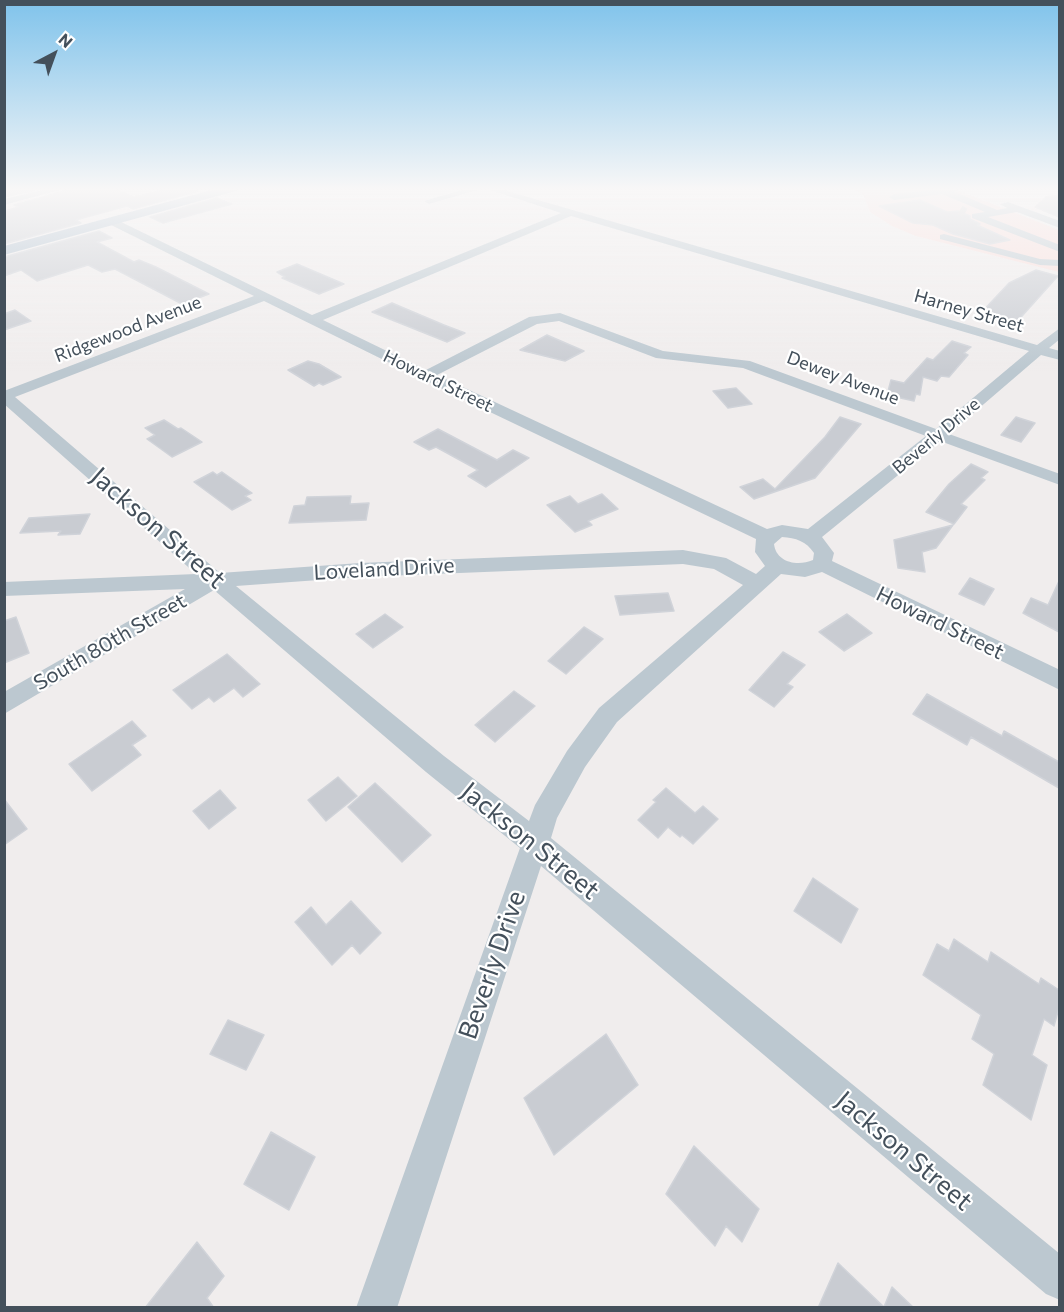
<!DOCTYPE html>
<html>
<head>
<meta charset="utf-8">
<style>
  body { margin:0 }
  #map { position:relative; width:1064px; height:1312px; overflow:hidden; background:#f0eded; font-family:Commissioner,sans-serif }
  canvas { display:block }
  .frame { position:absolute; inset:0; border:6px solid #44505b; pointer-events:none }
  .north { position:absolute; left:24px; top:24px; width:60px; height:60px; -webkit-text-stroke:4px #fff; paint-order:stroke; rotate:41deg; font-size:16px; font-weight:700; line-height:24px; text-align:center; color:#44505b }
  .north::after { content:''; display:block; margin:auto; width:21px; height:27px; background:#44505b; clip-path:polygon(50% 0,100% 100%,50% 72%,0 100%) }
</style>
</head>
<body>
<div id="map">
<canvas width="1064" height="1312"></canvas>
<div class="frame"></div>
<div class="north">N</div>
</div>
<script>
const c = document.querySelector('canvas').getContext('2d');
c.lineJoin = 'round';
function fillPath(path, color) { c.fillStyle = color; c.fill(path, 'evenodd'); }
function stroke(path, color, width, dash) { c.strokeStyle = color; c.lineWidth = width; c.lineCap = dash ? 'butt' : 'round'; c.setLineDash(dash || []); c.stroke(path); }
function label(font, color, halo, rows, align = 'center') {
  c.font = font + ' Commissioner,sans-serif'; c.lineWidth = 4.5; c.setLineDash([]); c.textBaseline = 'middle'; c.strokeStyle = halo; c.fillStyle = color; for (const [text, x, y, turn = 0] of rows) {
    c.save(); c.translate(x, y); c.rotate((+turn || 0) * Math.PI / 180); c.textAlign = isNaN(turn) ? turn : align; if (halo) c.strokeText(text, 0, 0); c.fillText(text, 0, 0); c.restore();
  }
}
const medical = new Path2D(`
  M850 188H952L1059 230V272L916 236 892 226 870 212 863 194Z`);
const building = new Path2D(`
  M4 188H44L4 197Z
  M69 188H111L134 197 172 188H188L198 191 133 209 127 206 76 220 81 223 4 244V211L19 207 14 205 68 190Z
  M1059 195V217L1035 207 1046 197Z
  M217 198 232 204 163 223 150 217Z
  M920 200 947 212 958 211 970 216V219L980 224 977 225 1010 240 990 244 953 234 933 225 913 223 879 206Z
  M99 231 112 238 97 242 134 262 139 260 156 267 209 294 182 304 115 269 102 272 88 265 37 281 21 270 4 276V257Z
  M297 264 344 284 319 294 282 278 285 277 277 272Z
  M1036 270 1058 276 1014 325 979 315 1009 283Z
  M392 303 444 325 465 333 447 342 372 312Z
  M15 310 31 321 4 330V314Z
  M547 335 584 351 565 361 520 350Z
  M952 341 971 347 964 353 968 355 949 377 941 376 937 381 923 377 920 395 916 394 914 401 887 395 891 380 904 383 927 358 933 360Z
  M308 361 319 364 341 377 323 385 319 383 314 386 288 370Z
  M736 388 752 404 728 408 713 391Z
  M840 417 861 424 815 478 754 499 740 487 763 479 775 489 825 437Z
  M1016 417 1035 423 1021 442 1001 435Z
  M164 420 178 429 181 428 202 442 172 457 147 439 155 435 145 428Z
  M438 429 497 460 513 450 529 458 486 487 468 476 478 470 436 447 429 450 414 442Z
  M971 464 988 472 981 478 985 480 961 504 967 507 954 524 926 512 949 484Z
  M213 472 217 475 222 472 252 493 245 496 251 500 232 510 194 482Z
  M602 494 618 509 588 521 592 525 575 532 547 505 570 496 578 504Z
  M351 496 350 504 369 503 366 520 289 523 294 506 305 505 307 497Z
  M90 514 80 534 58 535 61 531 20 533 29 518Z
  M953 525 936 548 922 552 925 572 898 568 894 540Z
  M970 578 994 589 984 605 959 594Z
  M1059 581V632L1023 613 1031 598 1048 605Z
  M668 593 674 611 620 615 615 596Z
  M385 614 403 627 373 648 356 634Z
  M847 614 872 633 844 651 819 632Z
  M16 617 29 653 4 663V621Z
  M584 627 603 639 566 674 548 661Z
  M783 652 805 665 787 684 793 687 774 707 749 690Z
  M227 654 260 684 243 697 234 688 214 702 209 697 192 709 173 690Z
  M514 691 535 706 495 742 475 725Z
  M927 694 1002 736 1004 731 1059 762V788L971 737 967 745 913 714Z
  M132 721 146 736 132 745 141 755 92 791 69 764Z
  M338 777 357 796 326 821 308 800Z
  M375 783 431 835 402 862 348 807Z
  M666 788 695 813 703 806 718 819 693 844 682 835 680 837 668 827 658 838 638 820 656 802 653 800Z
  M220 790 236 808 209 829 193 811Z
  M4 799 27 829 4 845Z
  M813 878 858 909 841 943 794 911Z
  M351 901 381 933 360 954 352 945 332 965 295 922 311 907 326 925Z
  M954 939 988 962 991 952 1039 984 1041 978 1059 990V1008L1054 1026 1044 1019 1032 1055 1047 1065 1031 1120 983 1085 994 1054 972 1039 981 1015 923 975 937 944 949 951Z
  M228 1020 264 1035 246 1070 210 1054Z
  M606 1034 638 1085 554 1155 524 1098Z
  M271 1132 315 1157 289 1210 244 1184Z
  M694 1146 759 1209 742 1242 726 1226 715 1246 666 1194Z
  M197 1242 224 1276 207 1298 214 1308H145Z
  M838 1263 884 1307 892 1287 914 1308H818Z`);
const minorTunnel = new Path2D(`
  M960 210 965 213`);
const minor = new Path2D(`
  M52 188H67L4 205V199Z
  M469 188H497L1037 345 1060 328V339L1049 348 1060 351V360L1041 355 949 434 1060 474V485L940 441 822 537 834 553 832 561 1060 670V690L822 572 805 577 781 574 617 722 585 767 557 818 551 838 1060 1254V1300L1046 1294 541 866 397 1308H356L520 848 426 772 214 590 4 714V692L185 589 4 596V582L196 574 4 404V391L254 296 107 223V219H115L312 315 561 213 484 188 429 204 424 201ZM571 216 1029 351 936 429 750 361 663 351 560 313 529 317 426 370 323 320ZM264 301 469 402 756 539 755 552 765 566 756 574 726 558 683 550 360 563 220 573 15 397ZM559 321 656 358 743 368 926 436 808 529 782 525 767 529 437 375 537 324ZM782 537C796 538 806 541 814 553L813 560C797 567 776 562 774 544ZM683 564 714 569 743 585 599 708 567 751 535 805 529 821 444 756 236 586 360 577Z
  M932 188H955V192L997 210 1007 208 1000 204 1008 202 1060 221V228L1017 212 988 217 1060 245V252L972 218V214L985 212 942 194 894 200 889 197 894 194 932 190Z
  M944 234 1040 259 1060 260V266L1040 265 940 239V235Z`);
const major = new Path2D(`
  M219 188H238L236 191 4 255V246Z`);
const farStreetnames = [
  ["Harney Street",969,311,16],
  ["Ridgewood Avenue",128,329,-21],
  ["Dewey Avenue",843,378,21],
  ["Howard Street",438,381,26],
  ["Beverly Drive",936,436,-40]
];
const streetNames = [
  ["Loveland Drive",384,569,-3],
  ["Howard Street",940,623,26],
  ["South 80th Street",110,642,-30]
];
const nearStreetnames = [
  ["Jackson Street",158,528,41],
  ["Jackson Street",530,841,39],
  ["Beverly Drive",492,965,-71],
  ["Jackson Street",904,1151,40]
];
fillPath(medical, '#fbdedb');
fillPath(building, '#c9ccd2');
stroke(building, '#d0d3d9', 1.5);
stroke(minorTunnel, '#ceced0', 10, [10, 5]);
fillPath(minor, '#bcc8d0');
fillPath(major, '#abbdcd');
const sky = c.createLinearGradient(0, 0, 0, 371);
sky.addColorStop(0, '#80c3eb');
sky.addColorStop(0.51, '#f8f7f7');
sky.addColorStop(1, '#f8f7f700');
c.fillStyle = sky;
c.fillRect(0, 0, 1064, 371);
label('18px', '#44505b', '#fff', farStreetnames);
label('21px', '#44505b', '#fff', streetNames);
label('26px', '#44505b', '#fff', nearStreetnames);
</script>
</body>
</html>
